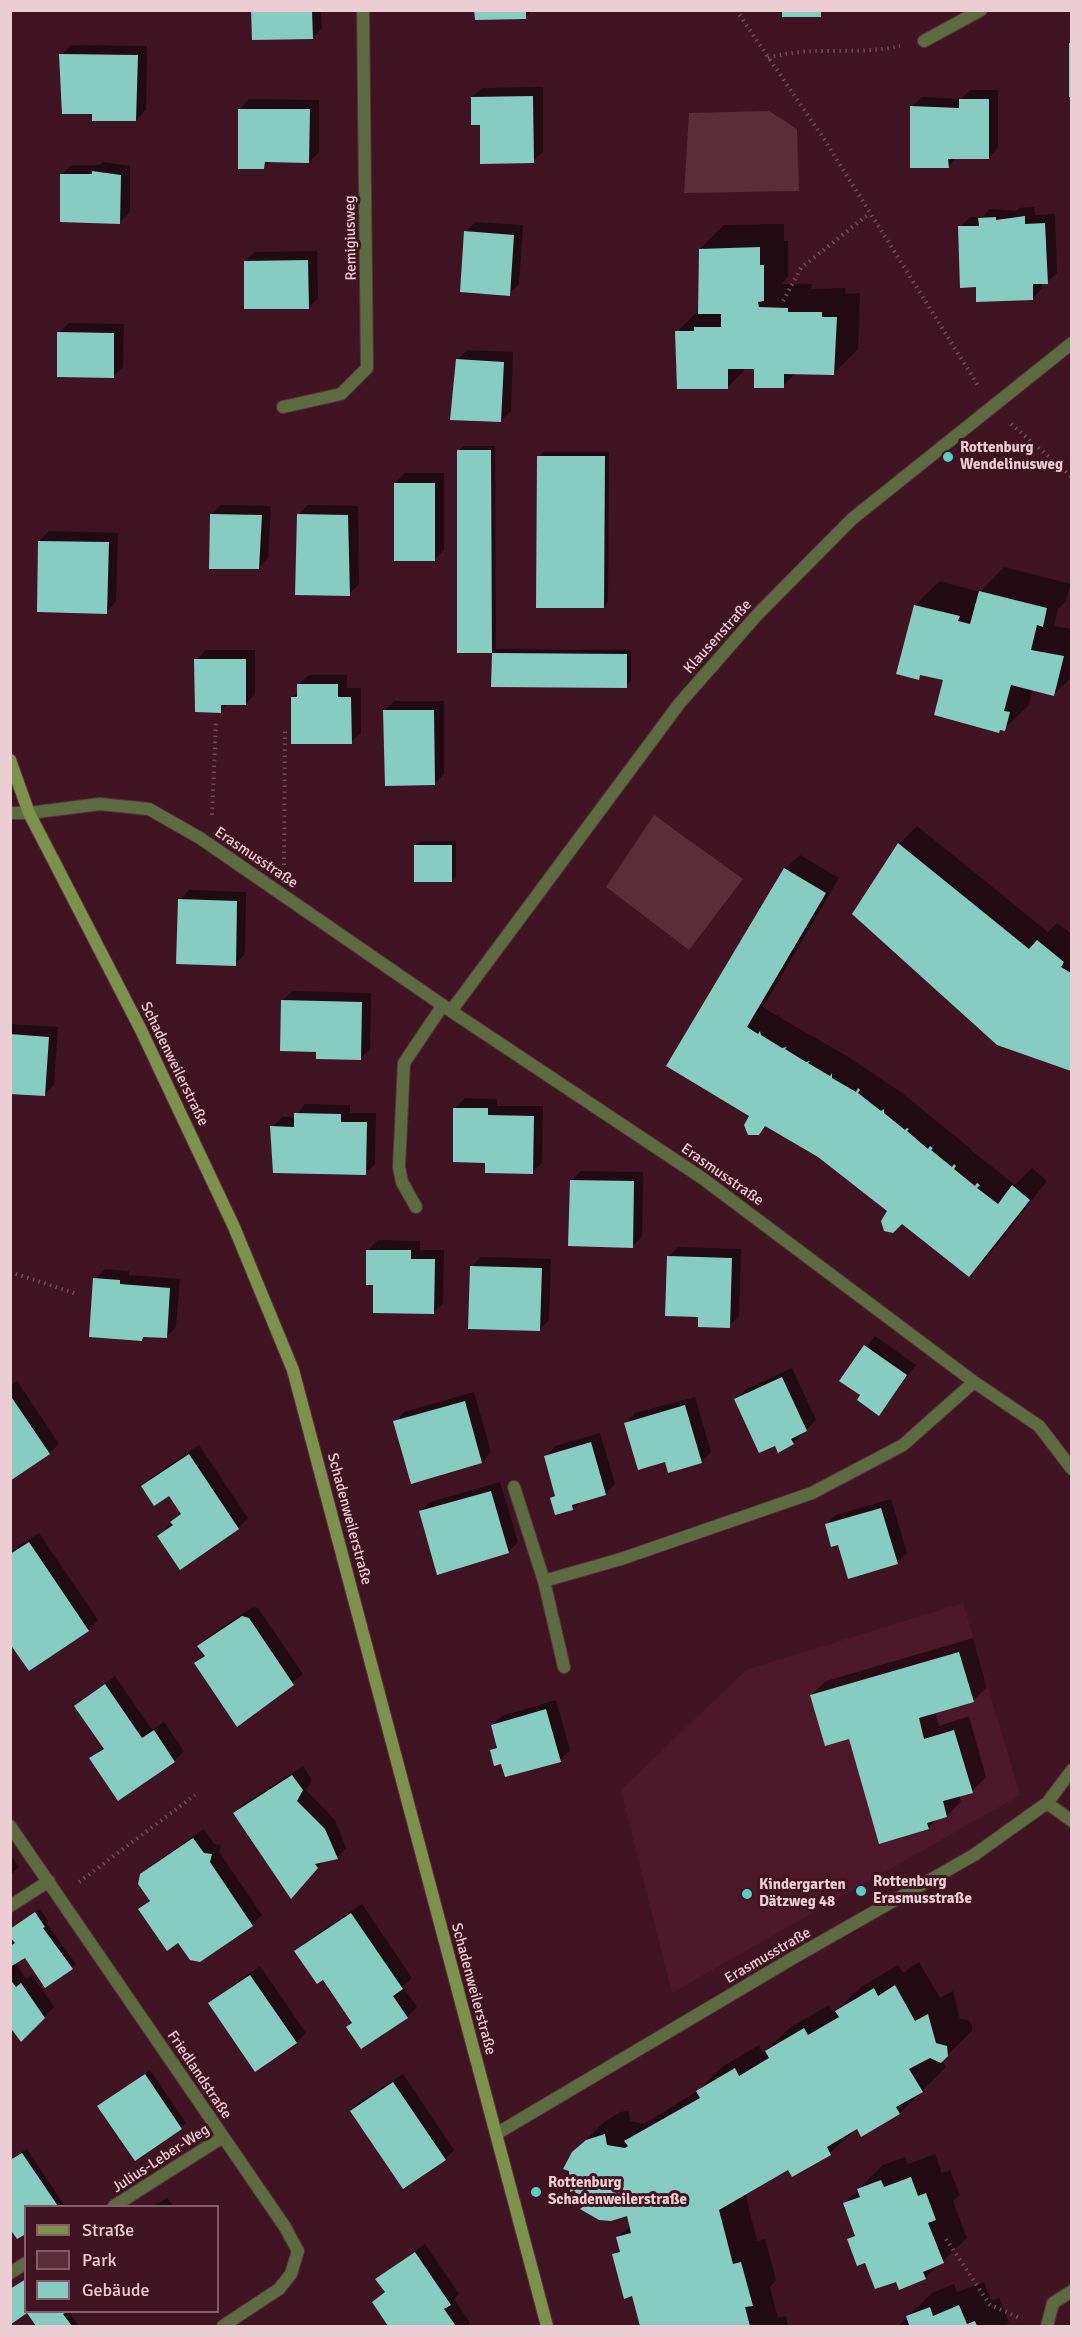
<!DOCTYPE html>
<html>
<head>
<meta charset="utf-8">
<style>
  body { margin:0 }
  #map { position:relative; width:1082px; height:2337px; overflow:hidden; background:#3f1321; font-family:Signika,sans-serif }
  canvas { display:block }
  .frame { position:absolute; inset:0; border:12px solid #ebcdd3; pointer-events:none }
  .legend { position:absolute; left:24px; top:2205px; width:195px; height:108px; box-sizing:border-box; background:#3f1321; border:2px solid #845d68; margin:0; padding:8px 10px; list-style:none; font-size:18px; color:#ebcdd3 }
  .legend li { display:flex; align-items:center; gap:12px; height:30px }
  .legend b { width:30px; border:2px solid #845d68 }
</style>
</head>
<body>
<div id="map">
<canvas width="1082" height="2337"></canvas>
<div class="frame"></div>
<ul class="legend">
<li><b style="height:8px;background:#7c924c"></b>Straße</li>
<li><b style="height:16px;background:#5a2d3a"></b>Park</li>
<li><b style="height:16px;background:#87ccc1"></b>Gebäude</li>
</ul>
</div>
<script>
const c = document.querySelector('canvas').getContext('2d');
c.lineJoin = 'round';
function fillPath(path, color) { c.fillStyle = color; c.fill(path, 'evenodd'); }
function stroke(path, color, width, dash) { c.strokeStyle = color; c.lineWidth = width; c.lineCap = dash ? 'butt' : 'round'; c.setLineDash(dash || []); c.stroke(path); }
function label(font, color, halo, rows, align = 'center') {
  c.font = font + ' Signika,sans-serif'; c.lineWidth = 6; c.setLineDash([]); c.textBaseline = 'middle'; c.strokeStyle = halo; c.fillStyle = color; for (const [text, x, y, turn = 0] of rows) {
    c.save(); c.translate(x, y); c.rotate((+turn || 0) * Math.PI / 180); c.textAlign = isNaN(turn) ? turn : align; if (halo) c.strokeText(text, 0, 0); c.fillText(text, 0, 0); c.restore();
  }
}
const built = new Path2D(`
  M963 1603 1020 1795 672 1993 621 1790 746 1670Z`);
const green = new Path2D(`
  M769 111 797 129 799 191 684 193 689 113Z
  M654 815 743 879 689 950 606 887Z`);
const shadow = new Path2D(`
  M253 10H321L322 28 312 37Z
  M476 10H532L526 17Z
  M1072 42V95H1070V43Z
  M71 45 147 46 146 110 136 120 94 112 61 55Z
  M543 87V152L533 161 481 123 472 97 482 88Z
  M970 90H998V148L989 158H956L948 166 912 106 922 97 961 99Z
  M249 99 319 100V152L309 162 271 161 264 168 240 109Z
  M103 162 130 166V212L120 222 62 174 72 165H100Z
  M1034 207 1035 215 1055 214 1057 273 1047 282 1042 283V288L1033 298 977 286 960 227 970 217H982L990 209 1016 211 1019 208Z
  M475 222 523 225 519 284 509 294 466 232Z
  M784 224V241H788V276L782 284H812L811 289 845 288 846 294 860 293 858 349 834 373H796L783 386 756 368 747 367 727 388 677 332 700 309V249L724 225Z
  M317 251 318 298 308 308 245 261 255 252Z
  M69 323 124 324 123 367 113 376 59 333Z
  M467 350 513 352 511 411 501 420 458 360Z
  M463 446H495L496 649 631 650V681L626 686H493V652H459V451Z
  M543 452H609L608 602 603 607 539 457Z
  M405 473H444V550L434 560 395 483Z
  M221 505 271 506 268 558 258 568 211 515Z
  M308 505 358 506 359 584 349 594 298 515Z
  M49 531 118 533 116 602 106 612 39 541Z
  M1004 567 1071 584 1066 601 1058 609 1054 626 1072 629V677L1053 695 1033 689 1029 705 1004 729 945 679 923 674 918 678 915 605 940 581 980 592Z
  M206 650H255V694L246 704H228L220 711 196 660Z
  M309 675H347V688H361V733L351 742 292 698 299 691V684Z
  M394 701H444V774L434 784 384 711Z
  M917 826 1048 932 1057 923 1072 934V1069L997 1043 899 844Z
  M421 841H456V876L452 880 416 845Z
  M800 855 839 878 763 1007 777 1016 780 1013 779 1017 850 1058 902 1093 971 1149 975 1146 971 1150 1015 1185 1032 1168 1047 1181 987 1257 969 1275 819 1156 767 1125 759 1133 751 1115 668 1066 785 869Z
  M189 890 246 892 245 954 235 964 180 900Z
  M292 991 371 993 370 1049 360 1059 318 1050 283 1000Z
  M10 1024 58 1027 54 1085 44 1095 10 1092Z
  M465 1098 497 1099V1106H543L542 1163 532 1172 487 1161 455 1108Z
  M305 1104 350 1105V1113H376L375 1164 365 1174 275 1152 271 1149 272 1127 282 1117H295Z
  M581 1171 643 1172 642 1237 632 1246 571 1181Z
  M378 1240 420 1241V1250H444L443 1303 433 1313 374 1284 368 1250Z
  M678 1247 741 1249 739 1316 729 1326 668 1257Z
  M481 1257 551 1259 549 1320 539 1330 471 1267Z
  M105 1269 129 1271V1275L180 1279 176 1327 166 1337 146 1335 142 1340 95 1279Z
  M875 1336 916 1365 878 1414 863 1395 841 1380Z
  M792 1368 816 1420 793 1443 775 1444 736 1400 745 1390Z
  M17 1381 59 1444 49 1453 10 1479V1386Z
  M474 1392 491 1452 482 1462 412 1482 395 1422 404 1412Z
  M695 1397 711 1452 701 1462 666 1461 626 1423 635 1413Z
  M600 1433 615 1484 605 1494 581 1501 573 1509 552 1498 556 1493 546 1456 555 1446Z
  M199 1445 248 1518 238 1528 159 1536 182 1512 170 1494 143 1487 152 1477Z
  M500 1482 518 1542 508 1552 420 1512 430 1502Z
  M891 1499 907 1553 897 1563 839 1543 826 1524 836 1515Z
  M39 1533 98 1620 88 1630 10 1641V1552Z
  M253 1607 258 1608 303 1674 237 1725 196 1663 205 1654 199 1646 209 1636Z
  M973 1638 987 1687 973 1701 935 1712 939 1726 969 1716 986 1777 972 1791 959 1795 961 1801 947 1816 938 1818 928 1828 811 1695 826 1681Z
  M115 1676 152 1730 164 1722 184 1751 174 1761 91 1758 104 1747 76 1706Z
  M556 1700 570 1750 560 1760 502 1762 492 1750 498 1744 492 1725 502 1716Z
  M303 1766 312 1780 306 1790 335 1820 346 1848 337 1858 324 1860 300 1887 234 1814 244 1804Z
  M204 1829 214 1844 221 1845 219 1852 262 1915 252 1925 179 1941 140 1910 151 1899 142 1875 152 1865Z
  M10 1855 19 1867 10 1876Z
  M362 1904 412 1978 403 1987 417 2007 407 2017 361 2047 353 2022 323 1978 296 1952 306 1942Z
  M40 1909 48 1921 46 1923 76 1964 72 1968 25 1956 15 1962 26 1979 32 1975 54 2007 21 2040 10 2026V1945L16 1941 13 1927Z
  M919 1962 940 1998 953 1991 960 2019 968 2020 972 2025V2031L942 2060 946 2067 900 2113 858 2127 830 2153 788 2168 745 2193 757 2241 765 2239 776 2280 770 2287 778 2318 786 2316 788 2326H641L633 2294 614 2255 620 2248 618 2237 631 2225 628 2214 585 2206 578 2148 603 2123 620 2112 629 2111 630 2121 644 2124 699 2090 722 2067 759 2045 763 2053 791 2027 829 2005 833 2012 839 2008 861 1987 898 1965 903 1973Z
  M260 1966 306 2033 296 2042 210 2003Z
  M150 2070 186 2123 135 2159 104 2102Z
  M403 2074 454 2150 445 2159 352 2111 361 2101Z
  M27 2149 64 2205 62 2206H26L10 2160Z
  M935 2154 942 2173 950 2170 960 2195 953 2201 967 2238 925 2278 897 2280 866 2261 849 2240 855 2233 844 2204 883 2165 905 2157 908 2164Z
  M167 2198 173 2206H154Z
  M425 2244 459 2294 454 2299 470 2323 467 2326H390L374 2302 385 2291 377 2279Z
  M984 2282 991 2301 999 2298 1009 2323 1005 2326H898L932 2293 954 2284 957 2292Z
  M28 2312H69L79 2326H37Z`);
const building = new Path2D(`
  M251 10H312L313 39 252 40Z
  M474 10H526V19L475 20Z
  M782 10H821V17H782Z
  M1069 43H1071V97H1069Z
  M59 54 138 55 136 121H92V114H62Z
  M533 96 534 163 480 164V125H471V97Z
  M959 99H989V159H948L949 168H910V106L959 108Z
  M238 109H310L309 163 265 162 264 169H238Z
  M92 171 121 175 120 224 60 222V174H92Z
  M1025 216V224L1045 223 1048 284H1033V300L976 302V287L960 288 958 226H979L978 218 996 217V220Z
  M464 231 514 235 510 296 460 292Z
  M760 247V265H764V301L758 302 759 307 788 308V312H822V317H837L834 375 784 374V388H754V369H728V389H677L675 331H694V327H721V314H698L699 249Z
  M308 260 309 309H244V261Z
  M57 332 114 333V378L57 377Z
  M456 359 504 362 501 422 450 420Z
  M457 450H491L492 653H457Z
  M537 456H605L604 608H536Z
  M394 483H435V561H394Z
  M210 514 262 515 259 569H209Z
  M297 514 348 515 350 596 295 595Z
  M38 541 109 542 107 614 37 612Z
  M979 591 1047 608 1043 627 1037 625 1031 650 1064 656 1054 696 1011 685 1004 711 1010 712 1005 731 1000 730 999 733 934 715 943 680 920 675 919 680 896 674 914 605 960 616 958 621 970 624Z
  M492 653 627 654V688L491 687Z
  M194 659H246V705H221V713L195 712Z
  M297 684H338V697H351L352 744H291V697H297Z
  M383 710H434L435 785 385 786Z
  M898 843 1029 949 1037 940 1064 962 1061 967 1071 973V1071L997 1045 852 914Z
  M414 845H452V882H414Z
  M784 868 826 893 747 1027 758 1034 760 1031 761 1035 782 1048 787 1047 785 1049 806 1062 810 1061 808 1063 830 1076 832 1073V1078L856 1092 858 1088 860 1090 858 1093 881 1111 884 1109V1113L905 1130 907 1128 909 1129 907 1131 928 1149 930 1146 933 1148 931 1150 952 1167 954 1164 956 1166 954 1169 975 1186 977 1183 980 1185 977 1188 998 1204 1012 1185 1030 1200 969 1277 902 1224 893 1233 884 1231 881 1221 887 1211 818 1157 765 1126 759 1135H748L744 1125 749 1116 666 1066Z
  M178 899 237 901 236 966 176 964Z
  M281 1000 362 1002 361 1060 316 1059V1052L280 1051Z
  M10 1034 49 1037 45 1096 10 1094Z
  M453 1108H488V1115L534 1116 533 1174 485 1173V1163L453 1162Z
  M294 1113 341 1114V1122H367L366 1175 273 1173 270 1126 294 1127Z
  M570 1180 634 1181 633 1248 568 1246Z
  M366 1250H411V1259H435L434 1314 373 1313V1285H366Z
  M667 1256 732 1258 730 1328 698 1327V1317L665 1316Z
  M470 1266 542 1268 540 1331 468 1329Z
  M93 1278 120 1280V1284L170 1288 167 1338 143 1337 142 1341 89 1337Z
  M864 1345 907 1375 879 1416 857 1400 860 1395 839 1381Z
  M782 1377 807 1431 791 1439 794 1444 778 1453 775 1446 759 1453 734 1399Z
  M10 1395 50 1454 10 1481Z
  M465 1401 482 1463 411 1484 393 1421Z
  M685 1405 702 1463 668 1473 665 1462 638 1470 624 1423Z
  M591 1442 606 1495 572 1505 573 1510 555 1515 550 1498 555 1496 544 1456Z
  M189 1454 239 1529 180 1570 157 1536 173 1525 170 1522 181 1514 169 1496 154 1506 141 1486Z
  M491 1491 509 1553 437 1575 419 1511Z
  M881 1508 898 1564 848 1579 838 1545 831 1547 825 1524Z
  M29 1542 89 1631 29 1671 10 1644V1554Z
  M242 1616 249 1618 294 1685 237 1727 194 1663 205 1656 197 1646Z
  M959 1652 974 1702 919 1718 924 1739 954 1730 973 1793 943 1801 947 1817 927 1823 929 1829 879 1844 849 1739 825 1746 810 1695Z
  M105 1684 142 1738 154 1730 175 1762 118 1801 89 1758 104 1749 74 1706Z
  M546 1709 561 1762 505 1777 501 1764 494 1766 490 1750 497 1748 491 1725Z
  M292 1775 303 1790 297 1801 325 1829 338 1859 315 1864 318 1868 291 1899 233 1813Z
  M193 1838 204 1853 212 1854 210 1862 253 1926 200 1962 190 1960 178 1943 167 1951 138 1909 150 1901 138 1884 140 1874Z
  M35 1912 45 1927 43 1928 73 1969 45 1988 25 1958 10 1967V1946L15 1943 10 1937V1929Z
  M351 1913 403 1989 393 1996 408 2018 361 2049 346 2027 352 2023 323 1980 317 1984 294 1951Z
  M250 1975 297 2043 255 2072 208 2003Z
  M10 1979 16 1987 21 1983 45 2018 21 2042 10 2027Z
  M895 1985 915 2021 928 2014 936 2043 947 2046 948 2056 941 2063 930 2058 909 2069 923 2092 896 2107 900 2114 861 2137 857 2129 827 2147 831 2155 792 2177 788 2170 719 2210 733 2264 741 2262 753 2306 745 2307 750 2326H640L632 2296 624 2299 612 2254 620 2252 616 2237 631 2233 627 2216 611 2221 599 2220 580 2209 584 2206 574 2190 570 2192 569 2171 563 2169 572 2152 586 2140 605 2134 607 2145 625 2148 628 2146 624 2141 700 2098 696 2091 735 2068 739 2076 769 2058 765 2051 804 2028 808 2035 839 2017 835 2011 874 1988 878 1996Z
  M145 2074 182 2129 135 2161 97 2106Z
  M393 2082 446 2160 403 2189 350 2111Z
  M22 2153 58 2206H26V2234L17 2239 10 2229V2160Z
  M911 2177 918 2196 926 2193 936 2220 928 2223 944 2263 923 2272 926 2279 899 2290 896 2282 875 2289 865 2263 857 2266 847 2239 855 2236 843 2203 860 2197 857 2189 881 2180 884 2187Z
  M415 2252 451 2305 444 2309 456 2326H388L372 2302 385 2292 375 2279Z
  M26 2279V2312H67L63 2314 72 2326H36L27 2313 10 2325V2289Z
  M959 2305 967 2324 975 2321 977 2326H904L909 2325 906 2316 930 2307 933 2316Z`);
const path = new Path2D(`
  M736 10 824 139 979 387
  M768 58C811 45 857 56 900 46
  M783 301 801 268 870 213
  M1011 424 1072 477
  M212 815 216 721
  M284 865 285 731
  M10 1272 77 1294
  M79 1882 195 1795
  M946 2239 990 2305 1022 2319`);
const lane = new Path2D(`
  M10 1906 49 1881
  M114 2206 223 2137
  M10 2273 26 2263`);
const street = new Path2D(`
  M924 41 981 10
  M283 407 341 394 367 368 363 10
  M10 813H29L100 804 149 809 200 838 451 1011 702 1178 974 1382 1039 1426 1072 1469
  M451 1011 679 704 757 615 852 519 1072 343
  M416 1207 402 1182 399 1167 404 1063 443 1005
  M514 1487 544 1581 621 1559 812 1493 903 1445 974 1382
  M544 1581 564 1667
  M1047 1803 1072 1821
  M10 1826 285 2227 298 2251 291 2274 279 2289 223 2326
  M496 2134 793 1958 974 1855 1047 1803 1072 1770
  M1047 2326 1053 2303 1072 2291`);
const secondary = new Path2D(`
  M10 760 29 813 141 1030 234 1227 293 1370 547 2326`);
const markers = [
  [948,457,6,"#59cebe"],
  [861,1891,6,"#59cebe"],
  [747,1894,6,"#59cebe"],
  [536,2192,6,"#59cebe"]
];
const streetNames = [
  ["Remigiusweg",351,238,-91],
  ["Klausenstraße",718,637,-48],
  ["Erasmusstraße",256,858,34],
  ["Schadenweilerstraße",174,1064,64],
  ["Erasmusstraße",722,1175,35],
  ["Schadenweilerstraße",349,1519,75],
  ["Erasmusstraße",768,1956,-30],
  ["Schadenweilerstraße",473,1989,75],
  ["Friedlandstraße",199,2075,56],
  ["Julius-Leber-Weg",161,2159,-33]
];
const poiNames = [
  ["Rottenburg",960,448],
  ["Wendelinusweg",960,465],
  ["Rottenburg",873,1882],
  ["Erasmusstraße",873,1899],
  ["Kindergarten",759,1885],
  ["Dätzweg 48",759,1902],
  ["Rottenburg",548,2183],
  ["Schadenweilerstraße",548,2200]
];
fillPath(built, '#4c1829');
fillPath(green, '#5a2d3a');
fillPath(shadow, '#0007');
fillPath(building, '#87ccc1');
stroke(lane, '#5b313d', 14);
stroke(street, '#5b313d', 14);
stroke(secondary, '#5b313d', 14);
stroke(path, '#754d59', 4, [1.5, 4.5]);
stroke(lane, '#5d6b40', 12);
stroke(street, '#5d6b40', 12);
stroke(secondary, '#7c924c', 12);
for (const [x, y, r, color] of markers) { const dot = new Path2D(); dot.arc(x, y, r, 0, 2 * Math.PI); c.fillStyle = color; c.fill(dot); stroke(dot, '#3f1321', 2); }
label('15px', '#ebcdd3', '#3f1321', streetNames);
label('bold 15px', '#ebcdd3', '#3f1321', poiNames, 'left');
</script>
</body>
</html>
